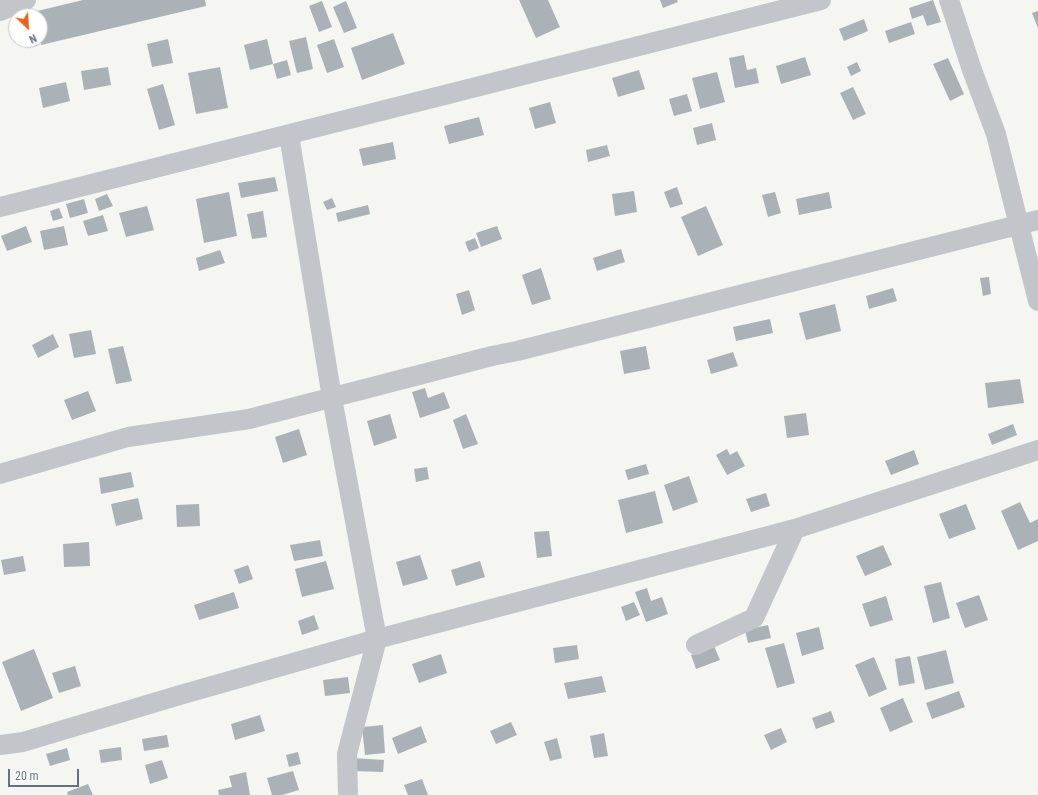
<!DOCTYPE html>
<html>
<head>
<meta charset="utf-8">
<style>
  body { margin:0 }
  #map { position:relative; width:1038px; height:795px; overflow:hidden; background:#f5f5f1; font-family:"Roboto Condensed",sans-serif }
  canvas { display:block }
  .north { position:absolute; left:8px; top:8px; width:40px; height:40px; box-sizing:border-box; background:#fff; border:1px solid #c1c7cd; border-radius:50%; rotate:155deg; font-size:11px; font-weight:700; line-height:16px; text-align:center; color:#637283 }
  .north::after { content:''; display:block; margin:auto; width:14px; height:18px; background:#e8611e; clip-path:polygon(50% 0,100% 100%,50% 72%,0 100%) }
  .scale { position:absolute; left:8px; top:769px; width:71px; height:18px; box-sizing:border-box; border:2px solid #637283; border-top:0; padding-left:5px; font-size:12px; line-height:14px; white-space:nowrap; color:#637283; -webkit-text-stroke:3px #fff; paint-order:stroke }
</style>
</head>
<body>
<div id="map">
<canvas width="1038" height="795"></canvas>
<div class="north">N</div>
<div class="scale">20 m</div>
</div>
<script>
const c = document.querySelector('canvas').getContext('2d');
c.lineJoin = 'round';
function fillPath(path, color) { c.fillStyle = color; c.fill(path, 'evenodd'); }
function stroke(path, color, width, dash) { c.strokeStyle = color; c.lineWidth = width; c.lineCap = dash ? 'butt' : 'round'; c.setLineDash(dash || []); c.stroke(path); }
const building = new Path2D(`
  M83 0H205L206 6 41 45 40 16H34L33 12Z
  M519 0H548L560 27 536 38Z
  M660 0H677L678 2 663 8Z
  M933 0 941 22 927 26 923 15 912 19 909 8Z
  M322 1 332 27 319 32 309 6Z
  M346 1 357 28 344 33 333 7Z
  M1038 11V28L1032 13Z
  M864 19 868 31 844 41 839 29Z
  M911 22 915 34 889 43 885 31Z
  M393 33 405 64 362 80 351 48Z
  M306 37 313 69 297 73 289 41Z
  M168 39 173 63 152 67 147 44Z
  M267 39 273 64 250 70 244 45Z
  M334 39 344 67 327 73 317 45Z
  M744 55 747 70 756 68 759 83 735 88 729 58Z
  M805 57 811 75 781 84 776 66Z
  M948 58 964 94 950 101 933 64Z
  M287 60 291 75 277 79 273 64Z
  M857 62 861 71 851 76 847 67Z
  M108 67 111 85 84 90 81 71Z
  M220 67 228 108 196 114 188 73Z
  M639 70 645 89 618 97 612 78Z
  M717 72 725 102 700 109 692 78Z
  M66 82 70 101 43 108 39 88Z
  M163 84 175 125 159 130 147 89Z
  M853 87 866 114 853 120 840 93Z
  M687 94 692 111 674 116 669 99Z
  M550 102 556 123 535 129 529 108Z
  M479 117 484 135 449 144 444 126Z
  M712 123 716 140 697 145 693 128Z
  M393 142 396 159 363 166 359 149Z
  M607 145 610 156 588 162 586 150Z
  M275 177 278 191 241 198 238 183Z
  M677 187 683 204 670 208 664 192Z
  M634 191 637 212 615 216 612 194Z
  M229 192 237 236 204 243 196 199Z
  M775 192 781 213 768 217 762 195Z
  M829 192 832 208 799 215 796 199Z
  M107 194 113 206 99 211 95 199Z
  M332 198 336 207 327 210 323 202Z
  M84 199 88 213 70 218 66 204Z
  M368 205 370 214 338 222 336 213Z
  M147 206 154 230 126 237 119 213Z
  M706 206 723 245 698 256 681 217Z
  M59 208 63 218 53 221 50 211Z
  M263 211 267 237 252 239 247 214Z
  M103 215 108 231 88 236 83 221Z
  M26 226 32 242 7 251 1 236Z
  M64 226 68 245 44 250 40 231Z
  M497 226 502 239 481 247 476 233Z
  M475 238 479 248 469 252 465 242Z
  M621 249 625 262 597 271 593 258Z
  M220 250 225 263 199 271 196 258Z
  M541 268 551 299 532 305 522 275Z
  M989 277 991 294 983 296 980 278Z
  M893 288 897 301 869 309 866 296Z
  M469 290 475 310 462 315 456 294Z
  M835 304 841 331 806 340 799 313Z
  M770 319 773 333 736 341 733 327Z
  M91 330 96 354 74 358 69 334Z
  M53 334 59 347 38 358 32 345Z
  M123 346 132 381 116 384 108 349Z
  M646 346 650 369 624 374 620 351Z
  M733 352 738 366 711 374 707 360Z
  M1020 379 1024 403 988 408 985 383Z
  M425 388 428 398 444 392 450 408 420 418 412 392Z
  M88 391 96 411 72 420 64 400Z
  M806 413 809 435 787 438 784 416Z
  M390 414 397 438 374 446 367 421Z
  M466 414 478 444 463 449 453 420Z
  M1013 424 1017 435 992 445 988 434Z
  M299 429 307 455 283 463 275 437Z
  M727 449 730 455 737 451 745 466 727 475 716 455Z
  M914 450 919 464 891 475 885 461Z
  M646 464 649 474 628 480 625 470Z
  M427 467 429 479 416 482 414 469Z
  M131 472 134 487 101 494 99 478Z
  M689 476 698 502 673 511 664 485Z
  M655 491 663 523 626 533 618 500Z
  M766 493 770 506 751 512 746 499Z
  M138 498 143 519 116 526 111 504Z
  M1020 502 1030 523 1038 519V541L1018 550 1001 511Z
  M199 504 200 526 177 527 176 505Z
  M966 504 976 529 949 539 939 514Z
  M549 531 552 556 537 558 534 532Z
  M320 540 323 556 294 561 290 545Z
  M89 542 90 566 64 567 63 544Z
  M883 545 892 565 865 576 856 556Z
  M420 555 428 579 403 586 396 562Z
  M23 556 26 571 4 575 1 560Z
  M326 561 334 589 302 597 295 569Z
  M480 561 485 577 456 586 451 570Z
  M248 565 253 579 239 584 234 570Z
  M941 582 950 618 933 623 924 586Z
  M647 588 651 601 662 597 668 614 646 622 635 592Z
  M234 592 239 608 199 620 194 605Z
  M979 595 988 620 965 628 956 603Z
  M886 596 893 620 870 627 862 604Z
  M634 602 640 615 626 621 621 607Z
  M314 615 319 629 302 635 298 621Z
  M768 625 771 638 748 643 745 630Z
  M819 627 824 649 802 656 796 633Z
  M784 643 795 683 777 688 765 648Z
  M577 645 579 659 555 663 553 648Z
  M714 646 720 660 696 669 691 655Z
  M34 649 53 698 21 711 2 662Z
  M946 650 954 683 925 690 917 657Z
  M441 654 447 673 419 683 412 664Z
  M910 656 915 683 899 686 895 659Z
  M874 657 887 689 869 697 855 665Z
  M75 666 81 686 59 693 52 673Z
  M602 676 606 692 568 699 564 683Z
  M348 677 350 693 325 696 323 680Z
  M959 691 965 707 932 719 926 703Z
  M903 698 913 722 890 732 880 708Z
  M831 711 835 722 816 729 812 718Z
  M260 715 265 731 235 740 231 724Z
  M511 722 517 735 496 744 490 731Z
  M383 725 385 753 365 755 362 727Z
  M421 726 427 742 398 754 392 738Z
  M781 728 787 742 771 750 764 735Z
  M604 733 608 756 594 758 590 736Z
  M167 735 169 747 144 751 142 739Z
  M557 738 562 758 550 761 544 742Z
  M121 747 122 760 101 763 99 750Z
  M67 748 70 760 50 766 46 754Z
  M298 752 301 764 289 767 286 755Z
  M353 758 384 760 383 772 353 771Z
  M162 760 168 778 150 784 145 765Z
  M293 771 299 790 282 795H272L267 778Z
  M246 772 250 795H219L218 790 232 787 229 776Z
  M422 779 428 795H408L404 785Z
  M88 784 93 795H68L67 792Z`);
const street = new Path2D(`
  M949 0 972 70 996 134 1038 301
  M0 11 26 0
  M289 135 332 398 377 639 347 754 348 795
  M0 207C274 139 547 67 821 0
  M0 474 128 437 249 419 492 356 517 351 1038 220
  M696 645 754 618 795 529
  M0 745 23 742 180 695 377 639 795 529 1038 450`);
fillPath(building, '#aab2b8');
stroke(street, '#c2c5c9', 20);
</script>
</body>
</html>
